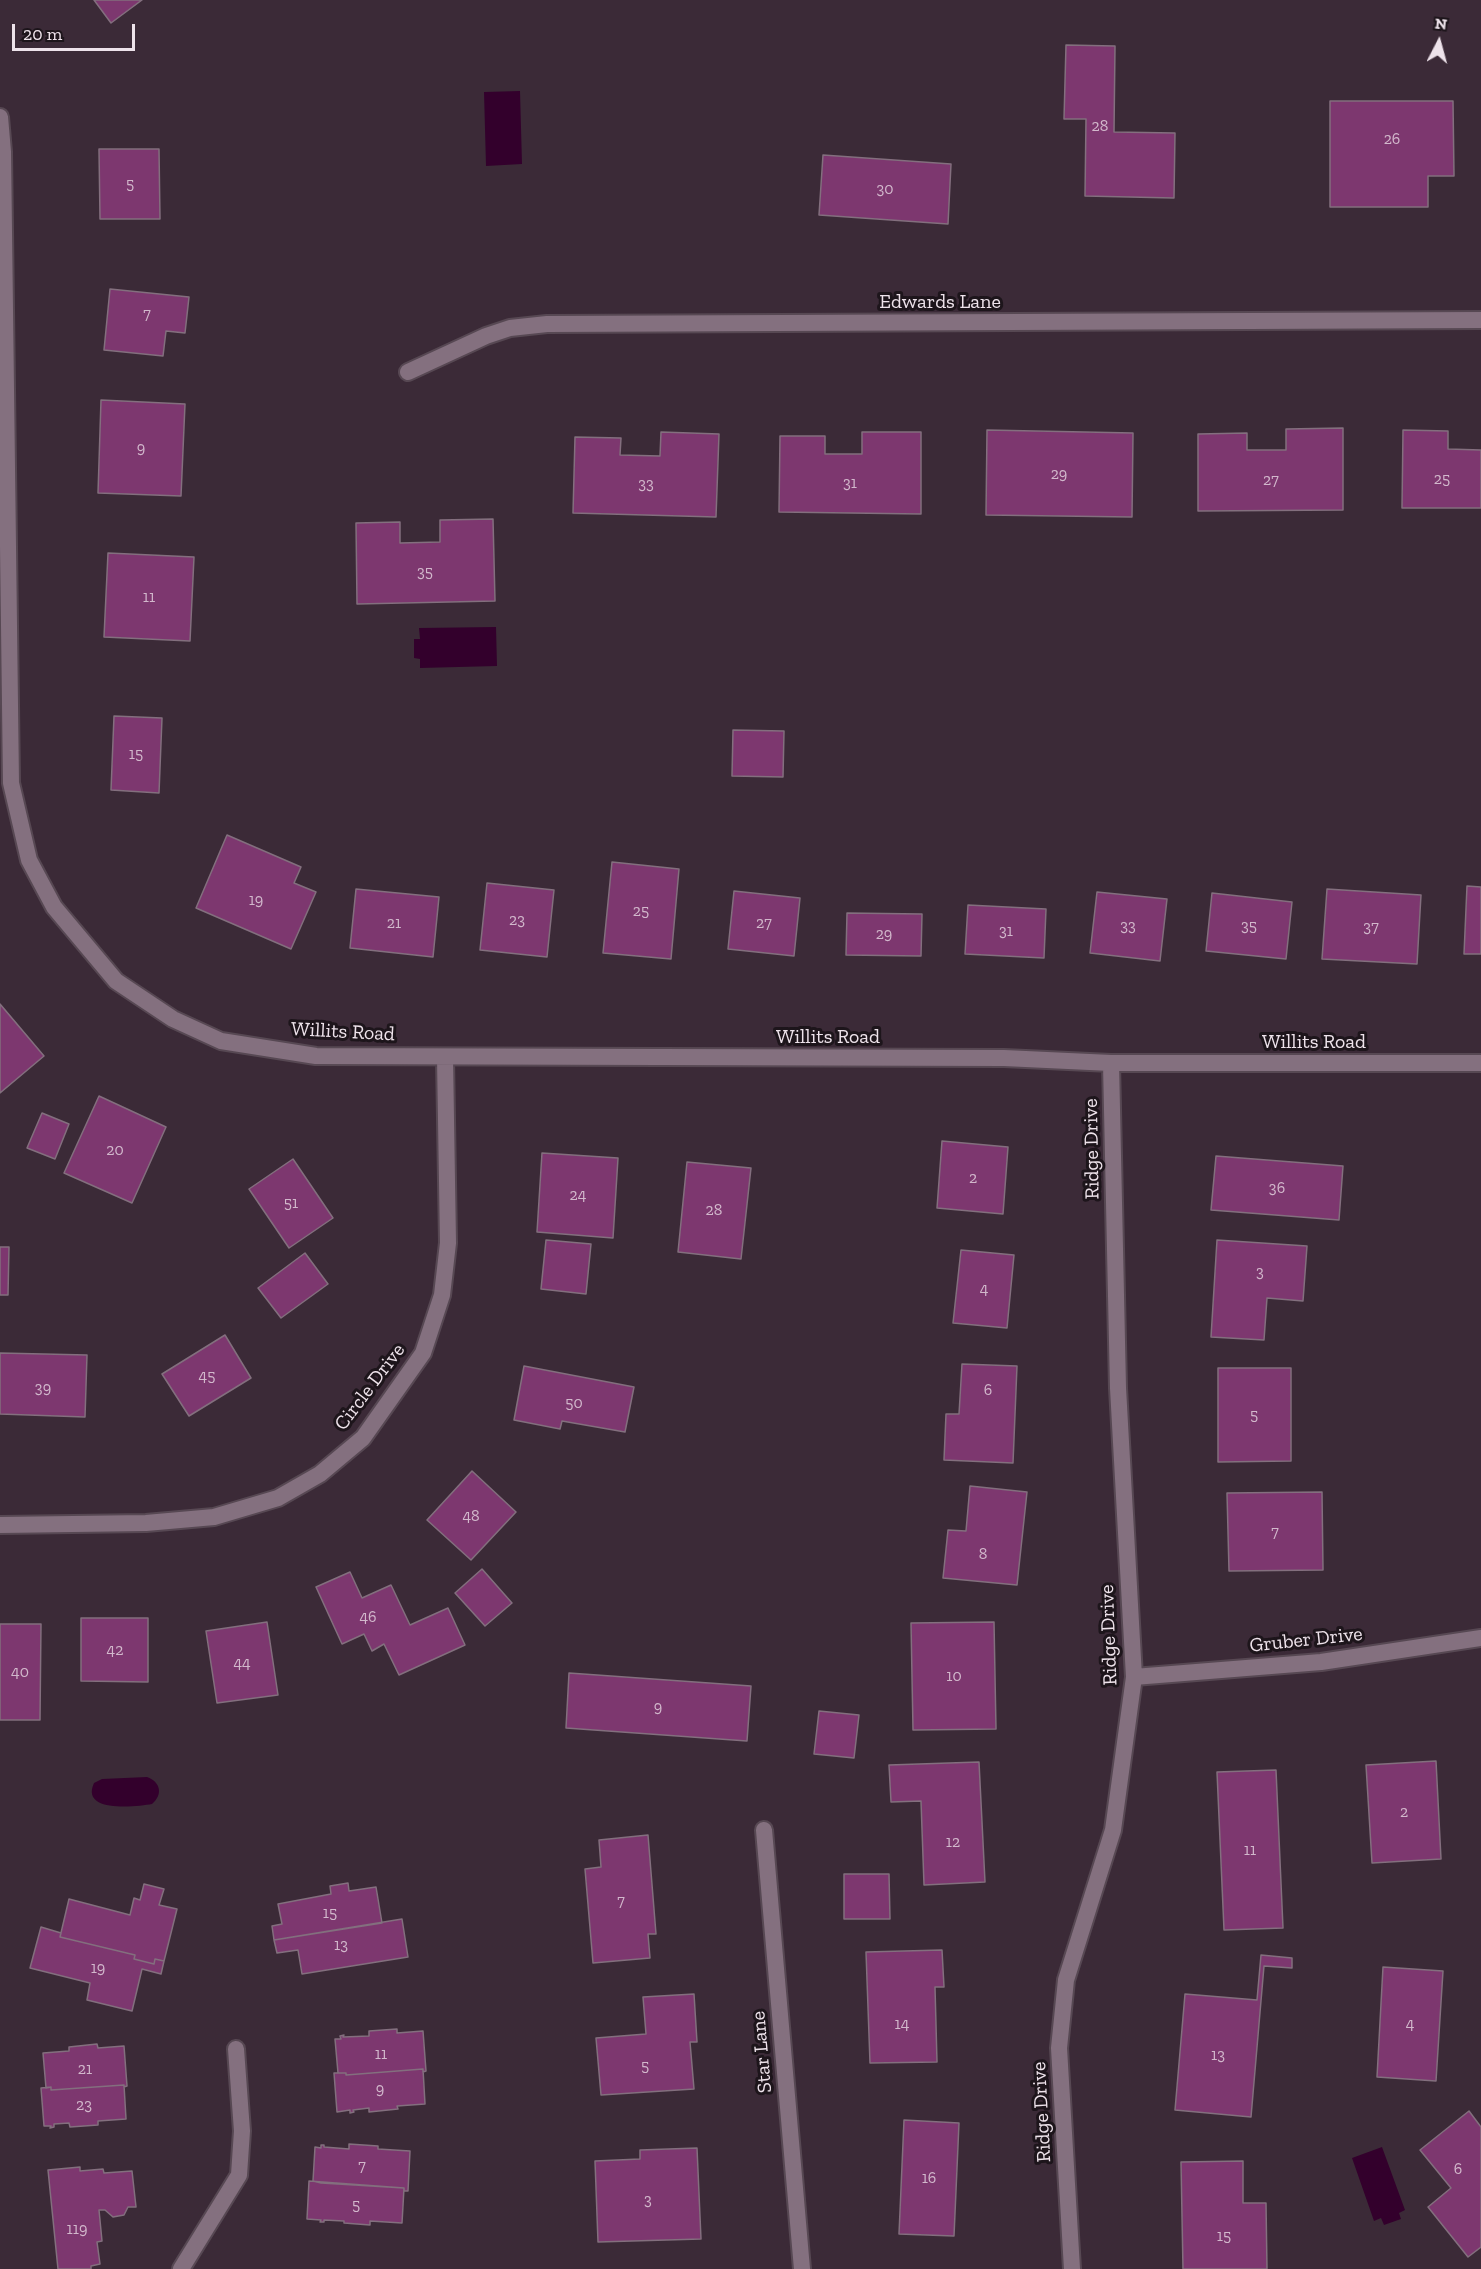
<!DOCTYPE html>
<html>
<head>
<meta charset="utf-8">
<style>
  body { margin:0 }
  #map { position:relative; width:1481px; height:2269px; overflow:hidden; background:#3b2a37; font-family:"Zilla Slab",serif }
  canvas { display:block }
  .north { position:absolute; left:1409px; top:12px; width:60px; height:60px; -webkit-text-stroke:4px #1d151b; paint-order:stroke; rotate:6deg; font-size:16px; font-weight:700; line-height:24px; text-align:center; color:#eee3eb }
  .north::after { content:''; display:block; margin:auto; width:21px; height:27px; background:#eee3eb; clip-path:polygon(50% 0,100% 100%,50% 72%,0 100%) }
  .scale { position:absolute; left:12px; top:24px; width:123px; height:27px; box-sizing:border-box; border:3px solid #eee3eb; border-top:0; padding-left:8px; font-size:18px; line-height:21px; white-space:nowrap; color:#eee3eb; -webkit-text-stroke:4px #1d151b; paint-order:stroke }
</style>
</head>
<body>
<div id="map">
<canvas width="1481" height="2269"></canvas>
<div class="north">N</div>
<div class="scale">20 m</div>
</div>
<script>
const c = document.querySelector('canvas').getContext('2d');
c.lineJoin = 'round';
function fillPath(path, color) { c.fillStyle = color; c.fill(path, 'evenodd'); }
function stroke(path, color, width, dash) { c.strokeStyle = color; c.lineWidth = width; c.lineCap = dash ? 'butt' : 'round'; c.setLineDash(dash || []); c.stroke(path); }
function label(font, color, halo, rows, align = 'center') {
  c.font = font + ' "Zilla Slab",serif'; c.lineWidth = 6; c.setLineDash([]); c.textBaseline = 'middle'; c.strokeStyle = halo; c.fillStyle = color; for (const [text, x, y, turn = 0] of rows) {
    c.save(); c.translate(x, y); c.rotate((+turn || 0) * Math.PI / 180); c.textAlign = isNaN(turn) ? turn : align; if (halo) c.strokeText(text, 0, 0); c.fillText(text, 0, 0); c.restore();
  }
}
const water = new Path2D(`
  M520 91 522 164 486 166 484 92Z
  M496 627 497 666 420 668V659L414 658V639H420L419 628Z
  M147 1777C161 1782 163 1795 152 1804 136 1807 80 1813 94 1783L102 1779Z
  M1382 2147 1405 2210 1399 2213 1401 2219 1384 2225 1381 2218 1374 2221 1352 2158Z`);
const building = new Path2D(`
  M94 0H142L111 23Z
  M1066 45 1115 46 1114 132 1175 133 1174 198 1085 196 1086 119H1064Z
  M1330 101H1453L1454 176H1428V207H1330Z
  M99 149H159L160 219H100Z
  M823 155 951 164 948 224 819 215Z
  M110 289 189 297 185 333 166 331 163 356 104 350Z
  M101 400 185 404 181 496 98 493Z
  M1343 428V510L1198 511V434L1247 433V450H1286V429Z
  M987 430 1133 433 1132 517 986 515Z
  M1403 430 1448 431V449L1481 450V508H1402Z
  M661 432 719 434 716 517 573 513 575 437 621 438 620 455 660 456Z
  M862 432H921V514L779 512 780 436H825V454H862Z
  M493 519 495 601 357 604 356 523 400 522V543L440 542V520Z
  M108 553 194 557 190 641 104 637Z
  M114 716 162 718 159 793 111 790Z
  M733 730 784 731 783 777 732 776Z
  M227 835 301 867 294 883 316 892 291 949 196 908Z
  M612 862 679 869 671 959 603 953Z
  M487 883 554 890 547 957 480 950Z
  M1467 886 1481 887V954H1464Z
  M356 889 439 897 433 957 350 948Z
  M1327 889 1421 895 1417 964 1322 959Z
  M734 891 800 898 794 956 728 949Z
  M1097 892 1167 899 1160 961 1090 953Z
  M1212 893 1292 902 1286 959 1206 951Z
  M968 905 1046 909 1044 958 965 954Z
  M847 913 922 914 921 956 846 955Z
  M0 1004 44 1056 0 1093Z
  M99 1096 166 1127 132 1203 64 1173Z
  M42 1113 69 1124 55 1159 27 1148Z
  M942 1141 1008 1147 1003 1214 937 1208Z
  M542 1153 618 1158 613 1238 537 1232Z
  M1216 1156 1343 1166 1339 1220 1211 1210Z
  M293 1159 333 1218 289 1248 249 1189Z
  M687 1162 751 1168 741 1259 678 1252Z
  M546 1240 591 1244 586 1294 541 1289Z
  M1217 1240 1307 1246 1303 1301 1267 1298 1264 1340 1211 1337Z
  M0 1247H9L8 1295H0Z
  M961 1250 1014 1255 1007 1328 953 1323Z
  M305 1253 328 1284 281 1318 258 1288Z
  M225 1335 251 1378 189 1416 162 1374Z
  M0 1353 87 1355 85 1417 0 1414Z
  M962 1364 1017 1366 1013 1463 944 1460 946 1414H959Z
  M524 1366 634 1387 625 1432 562 1421 560 1429 514 1420Z
  M1218 1368H1291V1461L1218 1462Z
  M472 1471 516 1512 471 1560 427 1520Z
  M970 1486 1027 1492 1017 1585 943 1578 948 1530 966 1531Z
  M1322 1492 1323 1570 1229 1571 1227 1493Z
  M482 1569 512 1603 485 1626 455 1593Z
  M350 1572 362 1598 391 1585 410 1625 448 1608 465 1645 399 1675 384 1644 372 1651 364 1634 342 1644 316 1587Z
  M81 1618H148V1682L81 1681Z
  M267 1622 278 1695 217 1703 206 1631Z
  M994 1622 996 1729 913 1730 911 1623Z
  M0 1624H41L40 1720H0Z
  M569 1673 751 1686 747 1741 566 1728Z
  M819 1711 859 1715 854 1758 814 1754Z
  M1436 1761 1441 1859 1372 1863 1366 1765Z
  M979 1762 985 1882 924 1885 921 1801 891 1802 889 1765Z
  M1276 1770 1283 1928 1224 1930 1217 1772Z
  M648 1835 656 1934H648L650 1958 593 1963 585 1869 601 1867 599 1840Z
  M844 1874H889L890 1919H844Z
  M348 1883 349 1891 376 1887 382 1923 274 1940 272 1926 282 1924 278 1904 331 1894 330 1886Z
  M144 1884 164 1889 159 1905 177 1909 164 1961 155 1959 154 1964 134 1959 135 1955 60 1937 69 1899 130 1915 134 1898 140 1900Z
  M402 1919 408 1957 302 1974 298 1950 277 1953 274 1940Z
  M41 1927 61 1933 60 1937 135 1955 134 1959 154 1964 155 1959 164 1961 161 1974 142 1969 132 2011 87 2000 90 1983 30 1968Z
  M942 1950 944 1987H935L937 2062 870 2063 866 1952Z
  M1261 1955 1292 1958V1968L1264 1966 1251 2117 1175 2110 1185 1994 1257 2000Z
  M1383 1967 1443 1971 1436 2081 1377 2077Z
  M694 1994 697 2042H690L694 2089 601 2095 596 2038 646 2034 643 1997Z
  M397 2029V2033L423 2031 426 2071 423 2072V2069L346 2075V2073H338L335 2039H341L340 2036 344 2035 343 2037 369 2036V2031Z
  M97 2044 98 2048 124 2046 127 2086 124 2087V2085L51 2090V2087L46 2088 43 2053 69 2051V2047Z
  M423 2069 425 2104 397 2106 398 2109 369 2112V2108L353 2110 354 2112 350 2113V2110L337 2112 334 2073H346V2075Z
  M124 2085 126 2119 98 2121V2125L70 2127 69 2123 54 2124V2127L50 2128 51 2126H44L41 2088 51 2087V2090Z
  M1469 2111 1481 2127V2247L1468 2257 1428 2207 1451 2188 1420 2150Z
  M904 2120 959 2123 954 2236 899 2234Z
  M349 2144 378 2146V2149L410 2151 408 2191H404V2188L321 2183 313 2181 315 2147 321 2148V2145H324V2147L349 2149Z
  M697 2148 701 2239 598 2242 595 2161 640 2159V2150Z
  M1243 2161V2203H1266L1267 2269H1183L1181 2162Z
  M80 2167V2171L103 2169 104 2173 132 2171 136 2207H128L124 2215 113 2217 105 2210H99L102 2241 97 2242 100 2264 91 2266V2269H58L48 2170Z
  M309 2181 404 2188 402 2223 370 2221V2225L344 2223V2221L324 2220V2222H320L321 2220 307 2219Z`);
const minor = new Path2D(`
  M0 117 3 152 11 783 29 860 54 907 116 981 173 1019 221 1041 316 1056 1004 1058 1111 1063H1481
  M408 372 486 336 510 328 547 324 1481 320
  M0 1525 146 1523 214 1517 278 1498 320 1474 363 1438 423 1353 442 1295 448 1243 445 1057
  M1134 1677 1321 1662 1481 1638
  M764 1830 802 2269
  M181 2269 239 2175 242 2131 236 2049
  M1072 2269 1059 2048 1066 1980 1113 1830 1134 1677 1118 1388 1111 1063`);
const numberNames = [
  ["28",1100,126],
  ["26",1392,139],
  ["5",130,184],
  ["30",885,189],
  ["7",147,314],
  ["9",141,448],
  ["29",1059,474],
  ["25",1442,479],
  ["27",1271,480],
  ["31",850,483],
  ["33",646,484],
  ["35",425,572],
  ["11",149,597],
  ["15",136,754],
  ["19",256,900],
  ["25",641,911],
  ["23",517,920],
  ["21",394,923],
  ["27",764,923],
  ["33",1128,926],
  ["35",1249,926],
  ["37",1371,927],
  ["31",1006,931],
  ["29",884,934],
  ["20",115,1150],
  ["2",973,1178],
  ["36",1277,1188],
  ["24",578,1195],
  ["51",291,1203],
  ["28",714,1210],
  ["3",1260,1272],
  ["4",984,1289],
  ["45",207,1376],
  ["39",43,1388],
  ["6",988,1390],
  ["50",574,1403],
  ["5",1254,1415],
  ["48",471,1516],
  ["7",1275,1532],
  ["8",983,1554],
  ["46",368,1617],
  ["42",115,1650],
  ["44",242,1663],
  ["40",20,1672],
  ["10",954,1676],
  ["9",658,1707],
  ["2",1404,1812],
  ["12",953,1842],
  ["11",1250,1850],
  ["7",621,1901],
  ["15",330,1913],
  ["13",341,1945],
  ["19",98,1968],
  ["14",902,2024],
  ["4",1410,2024],
  ["11",381,2054],
  ["13",1218,2055],
  ["5",645,2066],
  ["21",85,2069],
  ["9",380,2089],
  ["23",84,2105],
  ["7",362,2166],
  ["6",1458,2169],
  ["16",929,2178],
  ["3",648,2200],
  ["5",356,2205],
  ["119",77,2229],
  ["15",1224,2236]
];
const streetNames = [
  ["Edwards Lane",940,302],
  ["Willits Road",343,1032,3],
  ["Willits Road",828,1037],
  ["Willits Road",1314,1042],
  ["Ridge Drive",1092,1149,-91],
  ["Circle Drive",370,1387,-53],
  ["Ridge Drive",1109,1635,-92],
  ["Gruber Drive",1306,1640,-6],
  ["Star Lane",762,2052,-95],
  ["Ridge Drive",1042,2112,-93]
];
fillPath(water, '#33002c');
fillPath(building, '#7d376f');
stroke(building, '#836f7e', 1.5);
stroke(minor, '#574853', 20);
stroke(minor, '#84707f', 16);
label('16px', '#d2b8cc', null, numberNames);
label('20px', '#eee3eb', '#1d151b', streetNames);
</script>
</body>
</html>
